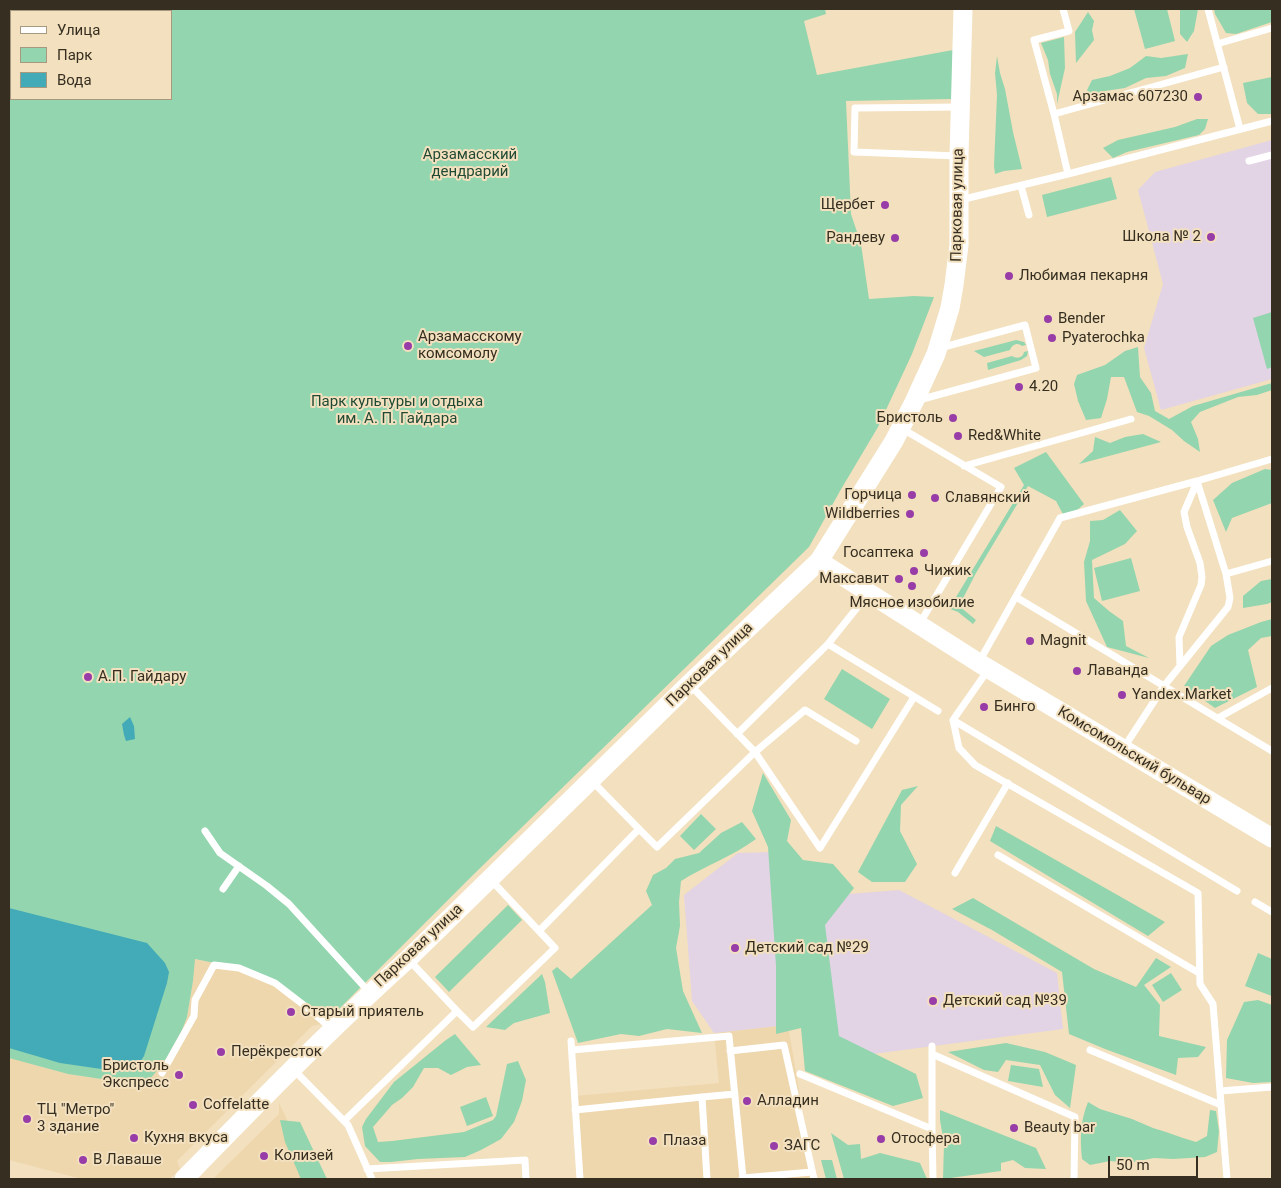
<!DOCTYPE html>
<html>
<head>
<meta charset="utf-8">
<style>
  body { margin:0 }
  #map { position:relative; width:1281px; height:1188px; overflow:hidden; background:#f3e0be; font-family:Roboto,sans-serif }
  canvas { display:block }
  .frame { position:absolute; inset:0; border:10px solid #362f21; pointer-events:none }
  .legend { position:absolute; left:10px; top:10px; width:162px; height:90px; box-sizing:border-box; background:#f3e0be; border:1px solid #a7997f; margin:0; padding:6px 9px; list-style:none; font-size:15px; color:#362f21 }
  .legend li { display:flex; align-items:center; gap:10px; height:25px }
  .legend b { width:25px; border:1px solid #a7997f }
  .scale { position:absolute; left:1108px; top:1156px; width:90px; height:22px; box-sizing:border-box; border:2px solid #362f21; border-top:0; padding-left:6px; font-size:15px; line-height:18px; white-space:nowrap; color:#362f21; -webkit-text-stroke:4px #f3e0be; paint-order:stroke }
</style>
</head>
<body>
<div id="map">
<canvas width="1281" height="1188"></canvas>
<div class="frame"></div>
<ul class="legend">
<li><b style="height:6px;background:#fff"></b>Улица</li>
<li><b style="height:14px;background:#93d5ae"></b>Парк</li>
<li><b style="height:14px;background:#43abb8"></b>Вода</li>
</ul>
<div class="scale">50 m</div>
</div>
<script>
const c = document.querySelector('canvas').getContext('2d');
c.lineJoin = 'round';
function fillPath(path, color) { c.fillStyle = color; c.fill(path, 'evenodd'); }
function stroke(path, color, width, dash) { c.strokeStyle = color; c.lineWidth = width; c.lineCap = dash ? 'butt' : 'round'; c.setLineDash(dash || []); c.stroke(path); }
function label(font, color, halo, rows, align = 'center') {
  c.font = font + ' Roboto,sans-serif'; c.lineWidth = 4; c.setLineDash([]); c.textBaseline = 'middle'; c.strokeStyle = halo; c.fillStyle = color; for (const [text, x, y, turn = 0] of rows) {
    c.save(); c.translate(x, y); c.rotate((+turn || 0) * Math.PI / 180); c.textAlign = isNaN(turn) ? turn : align; if (halo) c.strokeText(text, 0, 0); c.fillText(text, 0, 0); c.restore();
  }
}
const built = new Path2D(`
  M194 959 239 968 275 983 325 1023 312 1026 177 1161 180 1169 169 1179H82L9 1160V1058L68 1074 135 1084 165 1061 187 1017 193 981Z
  M788 1025 814 1179H580L575 1096 719 1083 714 1033Z
  M279 1103 316 1179H213L279 1114Z`);
const education = new Path2D(`
  M1272 140V379L1161 410 1144 348 1163 284 1138 190 1155 172Z
  M774 852 788 1025 714 1033 692 1001 684 895 738 853Z
  M899 890 1057 973 1063 1029 812 1062 798 898Z`);
const green = new Path2D(`
  M9 9H825L826 14 804 21 817 75 953 50 952 99 846 101 851 214 861 244 869 299 914 296 934 297 912 354 878 427 840 491 809 547 474 874 325 1023 275 983 239 968 195 959 193 981 187 1017 182 1030 165 1061 150 1079 135 1084 68 1074 9 1058ZM11 11H171V99H11Z
  M1134 9H1167L1175 41 1145 49Z
  M1180 9H1198L1194 31 1187 42 1180 34Z
  M1214 9H1272V22L1236 34 1226 33 1215 14Z
  M1088 12 1094 21 1092 30 1094 40 1076 63 1075 32Z
  M1064 37 1065 68 1057 104V94L1050 74 1048 60 1041 43Z
  M1188 54 1185 68 1166 76 1146 78 1125 88 1105 91 1092 96 1087 90 1092 80 1110 76 1130 68 1146 56 1161 58Z
  M997 56 1000 73 1005 89 1013 132 1022 169 1004 171 995 174 994 166 997 95 995 73Z
  M1272 77V114H1258L1247 103 1243 83Z
  M1197 119H1208L1205 129 1199 135 1127 152 1113 158 1103 148 1118 140 1175 127Z
  M1111 177 1117 199 1047 217 1042 195Z
  M1272 312V367L1267 369 1253 318Z
  M1016 340 1024 342 1026 345 1022 346C1018 342 1012 344 1010 350L984 357 974 351Z
  M1138 347 1140 377 1151 393 1155 411 1169 419 1193 406 1272 383V390L1257 395 1238 397 1200 412 1191 422 1198 439 1200 452 1184 441 1172 430 1149 416 1137 412 1124 377H1111L1107 399 1101 418 1086 420 1078 401 1074 384 1077 375 1105 365 1125 351Z
  M1028 351 1027 356 1021 360 988 370 987 363 1012 356C1017 359 1023 358 1024 352Z
  M1143 434 1161 442 1079 464 1093 451 1095 437 1110 443 1125 437Z
  M1046 452 1084 504 1066 520 1056 501 1028 486 976 573 959 606 976 620 973 624 958 612 945 607 944 603 953 602 1024 485 1014 468Z
  M1265 469 1272 470V503L1232 518 1226 532 1213 500 1232 483Z
  M1120 510 1137 531 1125 544 1092 560 1094 598 1109 611 1123 621 1126 646 1149 658 1107 647 1086 601 1084 562 1090 541V521L1103 520Z
  M1131 558 1140 591 1102 601 1094 568Z
  M1272 579V602L1267 604 1243 608V596L1261 581Z
  M1272 619V636L1261 638 1248 650 1257 687 1215 708 1184 686 1211 646 1228 635 1261 622Z
  M842 669 890 699 872 729 824 699Z
  M763 773 791 820 787 841 803 860 833 864 854 888 825 925 839 1036 916 1074 923 1098 893 1106 805 1071 801 1028 776 1034V966L768 847 752 811Z
  M918 786 901 805 900 831 917 864 905 882H872L858 872 902 790Z
  M701 814 716 829 694 850 680 836Z
  M742 822 756 839C733 856 705 866 681 881L679 902 680 926 676 948 683 991 702 1033 667 1029 639 1036 621 1034 578 1043 552 971 557 967 571 979 652 905 646 891 653 875 666 868 675 859 699 853 721 833Z
  M996 826 1165 922 1148 936 990 841Z
  M973 898 1094 969 1136 987 1156 958 1171 967 1144 985 1160 1005 1159 1036 1206 1047 1198 1057 1178 1058 1176 1075 1105 1049 1069 1034 1062 972 992 930 952 909Z
  M508 905 522 920 449 992 435 977Z
  M1258 953 1272 959V996L1245 986Z
  M1171 973 1182 990 1163 1002 1152 985Z
  M542 974 545 982 550 1013 514 1023 505 1030 486 1027Z
  M1258 1000 1272 1005V1082L1253 1083 1226 1078 1227 1040 1244 1002Z
  M455 1034 481 1065 467 1067 451 1075 438 1068H424L413 1087 402 1098 392 1105 373 1127 378 1142 392 1141 464 1132 493 1120 496 1116 507 1064 518 1061 526 1080 522 1101 514 1122 501 1139 481 1150 465 1157 418 1159 391 1162H380L365 1146 362 1127 366 1119 394 1082 446 1040Z
  M1006 1043 1045 1052 1076 1065 1070 1108 1055 1095 1040 1065 1006 1060 998 1072 984 1070 948 1052Z
  M1011 1065 1039 1069 1043 1087 1008 1081Z
  M486 1097 493 1116 467 1126 460 1107Z
  M1088 1102 1100 1109 1132 1119 1153 1128 1166 1132 1183 1138 1196 1142 1207 1136 1210 1110 1216 1111 1219 1131 1217 1152 1205 1157 1173 1159 1154 1158 1128 1163 1110 1161 1090 1165 1082 1159C1080 1138 1080 1122 1088 1102Z
  M940 1110 1036 1148 1046 1169 1025 1168 1013 1160 1001 1163V1171L943 1179 944 1144 940 1120Z
  M280 1120 300 1122 327 1179H301L285 1142Z
  M831 1133 848 1145 860 1144 861 1159 880 1153 920 1163 927 1179H844Z
  M821 1160H832L837 1179H826Z`);
const water = new Path2D(`
  M130 717 134 726 135 739 126 741 124 735 122 724Z
  M9 908 147 943 165 963 169 972 167 983 144 1056 138 1065 122 1072 60 1063 9 1048Z`);
const lane = new Path2D(`
  M1063 9 1069 31 1034 40 1054 114 1068 174
  M1208 9 1240 129
  M1217 44 1272 28
  M1054 114 1224 67
  M958 156 854 152 855 108 960 107
  M1249 161 1272 155
  M1021 186 1029 215
  M960 200 1068 174 1272 121
  M919 400 1036 368 1025 325 940 348
  M901 428 1001 487 920 623
  M964 466 1131 419
  M1226 574 1272 561
  M1016 597 1272 751
  M828 644 868 594
  M979 662 1060 518 1197 481
  M1180 666 1179 637 1201 585 1202 577 1200 563 1187 527 1184 512 1197 482
  M988 670 953 720 959 748 975 765 1198 893 1200 984 1213 1004 1227 1179
  M1218 718 1272 688
  M953 720 1237 891
  M737 734 828 644 938 711
  M856 741 805 710 755 752 820 848 914 697
  M1123 749 1164 686 1228 607 1230 598 1226 574 1197 481 1272 459
  M592 781 639 829
  M205 831 220 853 267 886 289 904 370 993
  M998 855 1199 973
  M955 873 1008 783
  M223 889 239 866
  M1255 902 1272 912
  M539 931 639 829 657 847 755 752 690 685
  M457 1011 473 1027 555 948 491 880
  M571 1041 580 1179
  M572 1050 729 1036 743 1178 742 1179
  M1090 1050 1221 1105
  M730 1051 784 1045 814 1179
  M932 1054 1075 1117 1074 1179
  M294 1070 348 1125 372 1179
  M162 1073 194 1016 195 1000 214 965 239 968 275 983 305 1006 332 1029
  M800 1074 932 1129 933 1179
  M1220 1091 1272 1087
  M702 1097 735 1094
  M575 1110 702 1097 707 1179
  M344 1121 457 1011 408 959
  M932 1129V1046
  M367 1169 525 1160 526 1179
  M743 1178 812 1172`);
const secondary = new Path2D(`
  M819 561 979 663 1272 838
  M184 1179C257 1104 330 1029 408 959L689 684 819 561 894 441 914 402 936 354 950 308 954 285 959 245V156L963 9`);
const markers = [
  [1198,97,5,"#983da7"],
  [885,205,5,"#983da7"],
  [1211,237,5,"#983da7"],
  [895,238,5,"#983da7"],
  [1009,276,5,"#983da7"],
  [1048,319,5,"#983da7"],
  [1052,338,5,"#983da7"],
  [408,346,5,"#983da7"],
  [1019,387,5,"#983da7"],
  [953,418,5,"#983da7"],
  [958,436,5,"#983da7"],
  [912,495,5,"#983da7"],
  [935,498,5,"#983da7"],
  [910,514,5,"#983da7"],
  [924,553,5,"#983da7"],
  [914,571,5,"#983da7"],
  [899,579,5,"#983da7"],
  [912,586,5,"#983da7"],
  [1030,641,5,"#983da7"],
  [1077,671,5,"#983da7"],
  [88,677,5,"#983da7"],
  [1122,695,5,"#983da7"],
  [984,707,5,"#983da7"],
  [735,948,5,"#983da7"],
  [933,1001,5,"#983da7"],
  [291,1012,5,"#983da7"],
  [221,1052,5,"#983da7"],
  [179,1075,5,"#983da7"],
  [747,1101,5,"#983da7"],
  [193,1105,5,"#983da7"],
  [27,1119,5,"#983da7"],
  [1014,1128,5,"#983da7"],
  [134,1138,5,"#983da7"],
  [881,1139,5,"#983da7"],
  [653,1141,5,"#983da7"],
  [774,1146,5,"#983da7"],
  [264,1156,5,"#983da7"],
  [83,1160,5,"#983da7"]
];
const poiNames = [
  ["Арзамас 607230",1188,97,"right"],
  ["Щербет",875,205,"right"],
  ["Школа № 2",1201,237,"right"],
  ["Рандеву",885,238,"right"],
  ["Любимая пекарня",1019,276],
  ["Bender",1058,319],
  ["Арзамасскому",418,337],
  ["комсомолу",418,354],
  ["Pyaterochka",1062,338],
  ["4.20",1029,387],
  ["Бристоль",943,418,"right"],
  ["Red&White",968,436],
  ["Горчица",902,495,"right"],
  ["Славянский",945,498],
  ["Wildberries",900,514,"right"],
  ["Госаптека",914,553,"right"],
  ["Чижик",924,571],
  ["Максавит",889,579,"right"],
  ["Мясное изобилие",912,603,"center"],
  ["Magnit",1040,641],
  ["Лаванда",1087,671],
  ["А.П. Гайдару",98,677],
  ["Yandex.Market",1132,695],
  ["Бинго",994,707],
  ["Детский сад №29",745,948],
  ["Детский сад №39",943,1001],
  ["Старый приятель",301,1012],
  ["Перёкресток",231,1052],
  ["Бристоль",169,1066,"right"],
  ["Экспресс",169,1083,"right"],
  ["Алладин",757,1101],
  ["Coffelatte",203,1105],
  ["ТЦ \"Метро\"",37,1110],
  ["3 здание",37,1127],
  ["Beauty bar",1024,1128],
  ["Кухня вкуса",144,1138],
  ["Отосфера",891,1139],
  ["Плаза",663,1141],
  ["ЗАГС",784,1146],
  ["Колизей",274,1156],
  ["В Лаваше",93,1160]
];
const parkNames = [
  ["Арзамасский",470,155],
  ["дендрарий",470,172],
  ["Парк культуры и отдыха",397,402],
  ["им. А. П. Гайдара",397,419]
];
const streetNames = [
  ["Парковая улица",958,205,-89],
  ["Парковая улица",710,665,-44],
  ["Комсомольский бульвар",1134,756,31],
  ["Парковая улица",419,946,-43]
];
fillPath(built, '#eed6ad');
fillPath(education, '#e2d3e5');
fillPath(green, '#93d5ae');
fillPath(water, '#43abb8');
stroke(lane, '#fff', 7);
stroke(secondary, '#fff', 19);
for (const [x, y, r, color] of markers) { const dot = new Path2D(); dot.arc(x, y, r, 0, 2 * Math.PI); c.fillStyle = color; c.fill(dot); stroke(dot, '#f3e0be', 2); }
label('15px', '#362f21', '#f3e0be', poiNames, 'left');
label('15px', '#214a34', '#f3e0be', parkNames);
label('15px', '#362f21', '#f3e0be', streetNames);
</script>
</body>
</html>
